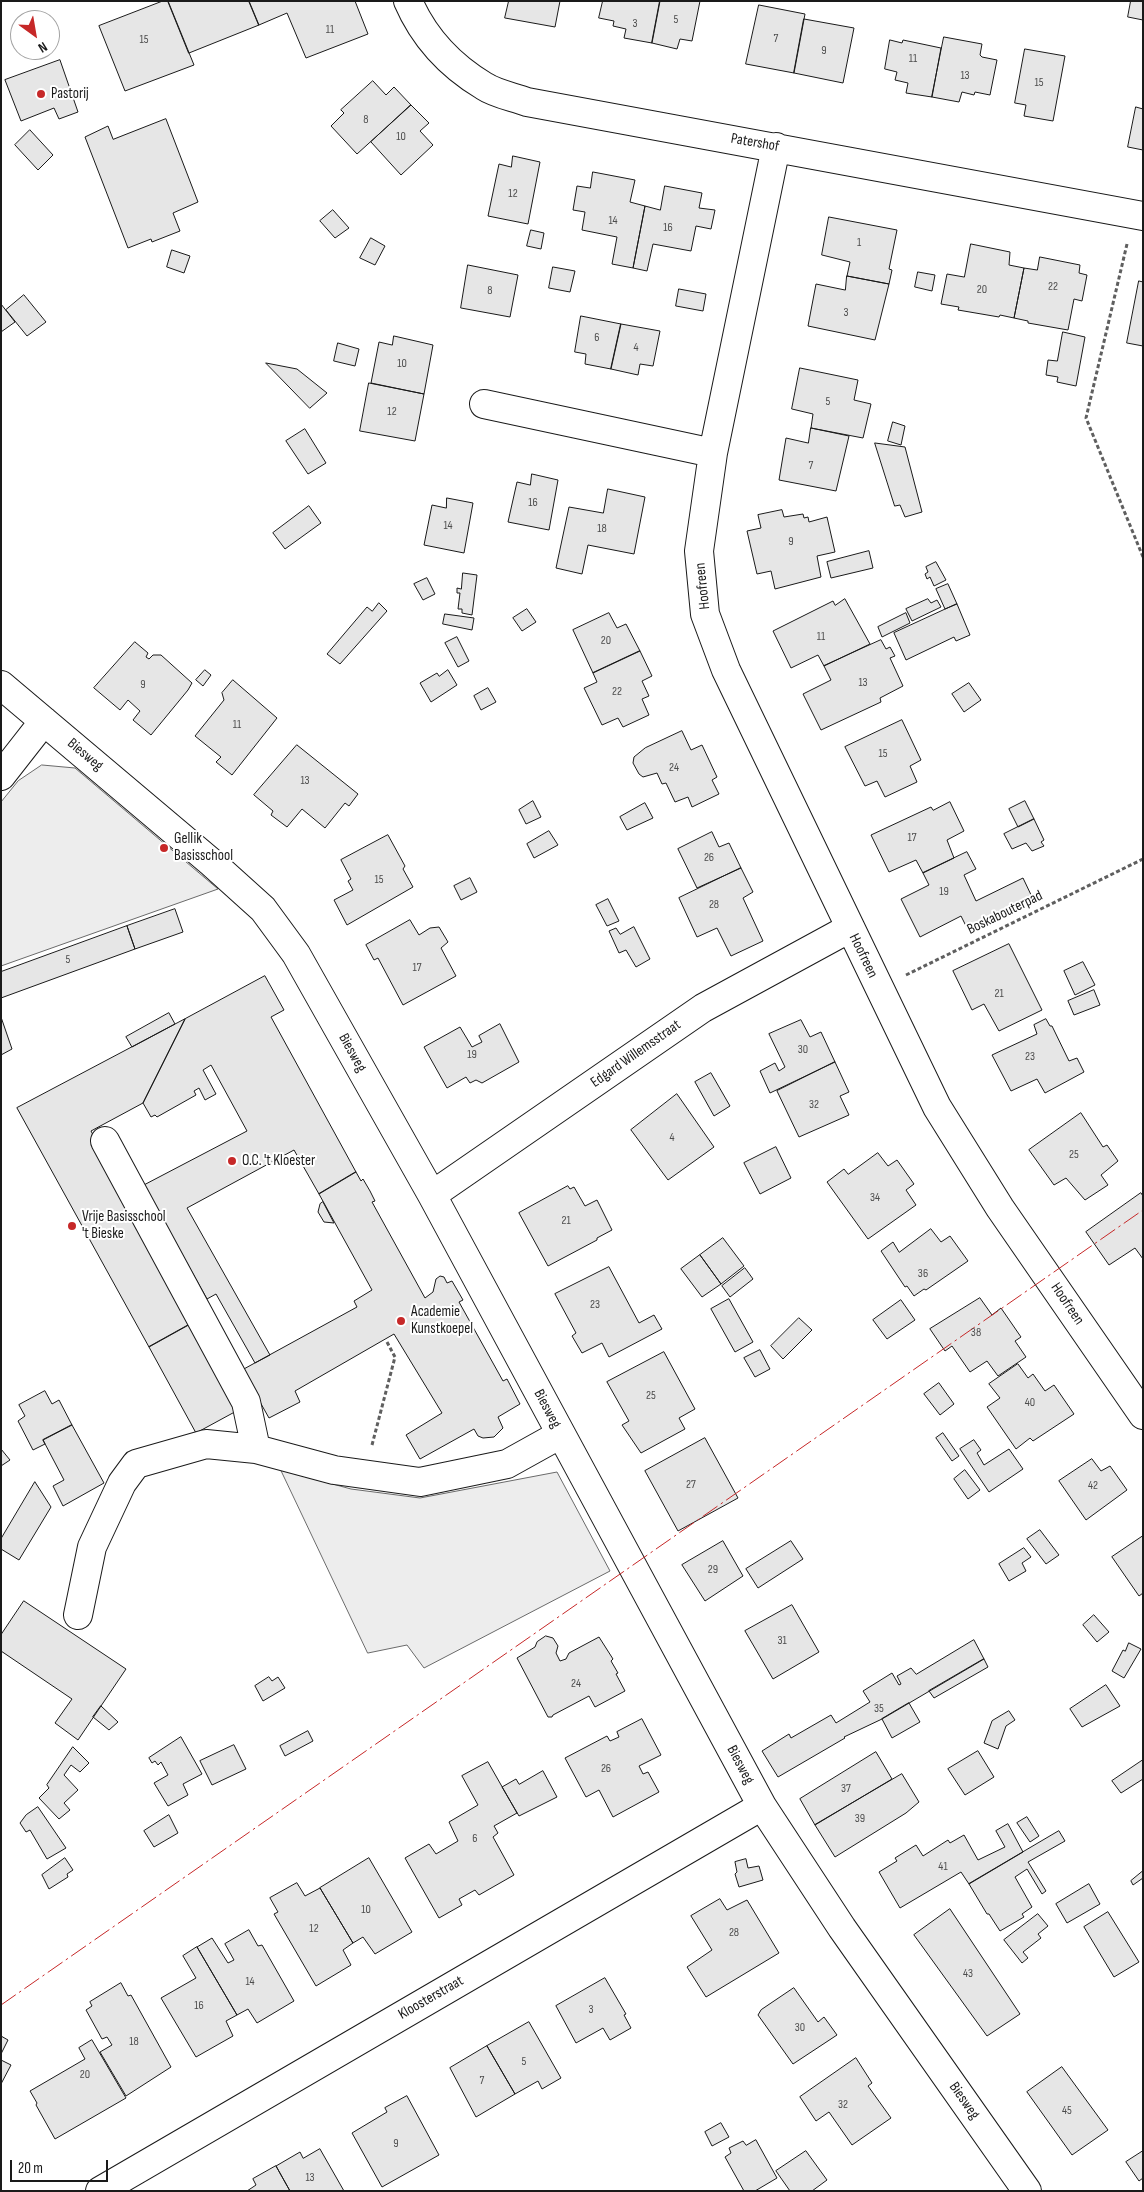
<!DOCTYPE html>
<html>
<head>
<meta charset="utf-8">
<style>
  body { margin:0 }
  #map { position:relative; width:1144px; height:2192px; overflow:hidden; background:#fff; font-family:"Sofia Sans Condensed",sans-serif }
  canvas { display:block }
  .frame { position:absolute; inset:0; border:2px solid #1a1a1a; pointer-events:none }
  .north { position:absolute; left:10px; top:10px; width:50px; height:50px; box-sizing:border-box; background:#fff; border:1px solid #a3a3a3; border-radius:50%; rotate:148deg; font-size:14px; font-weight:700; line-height:20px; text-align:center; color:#1a1a1a }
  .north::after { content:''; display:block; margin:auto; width:18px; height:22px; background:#c62828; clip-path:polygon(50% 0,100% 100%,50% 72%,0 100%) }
  .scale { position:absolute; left:10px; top:2160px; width:98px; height:22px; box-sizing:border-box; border:2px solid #1a1a1a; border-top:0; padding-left:6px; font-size:15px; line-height:18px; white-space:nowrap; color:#1a1a1a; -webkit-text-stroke:4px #fff; paint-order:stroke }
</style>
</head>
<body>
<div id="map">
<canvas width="1144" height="2192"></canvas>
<div class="frame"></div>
<div class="north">N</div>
<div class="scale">20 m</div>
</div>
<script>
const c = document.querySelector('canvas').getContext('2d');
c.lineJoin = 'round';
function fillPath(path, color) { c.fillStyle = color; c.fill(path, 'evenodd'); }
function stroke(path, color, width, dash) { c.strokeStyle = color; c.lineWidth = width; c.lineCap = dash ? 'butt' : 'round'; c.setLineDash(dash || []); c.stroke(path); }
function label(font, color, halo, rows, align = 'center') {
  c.font = font + ' "Sofia Sans Condensed",sans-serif'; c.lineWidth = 4; c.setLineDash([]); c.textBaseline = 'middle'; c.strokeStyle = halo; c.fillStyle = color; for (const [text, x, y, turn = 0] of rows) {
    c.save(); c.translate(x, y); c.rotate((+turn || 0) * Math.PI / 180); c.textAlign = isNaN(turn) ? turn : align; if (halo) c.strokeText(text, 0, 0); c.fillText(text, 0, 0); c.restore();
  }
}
const built = new Path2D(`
  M42 765 75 768 218 889 1 966V802L18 781Z
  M281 1470 351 1489 420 1498 557 1472 610 1571 424 1668 407 1645 368 1653Z`);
const building = new Path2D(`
  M163 1H168L194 65 125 91 99 26Z
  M168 1H249L259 25 189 53Z
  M249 1H355L368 34 306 58 287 13 259 25Z
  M509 1H560L555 27 505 18Z
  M603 1H660L652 43 624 38 626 29 613 26 614 21 599 18Z
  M660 1H700L692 41 680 39 677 49 652 43Z
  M1131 1H1143V20L1128 17Z
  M759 5 805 14 794 73 746 64Z
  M804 19 854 28 843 83 794 73Z
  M944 37 982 44 980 55 982 57 997 60 990 95 975 92 974 95 962 92 959 102 932 97Z
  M890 40 902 43 903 40 941 48 932 97 906 93 908 83 895 80 897 72 885 69Z
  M1025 49 1065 56 1053 121 1024 116 1026 105 1015 103Z
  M60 60 78 112 59 119 54 108 21 121 5 80Z
  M373 81 386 95 394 87 411 105 357 154 331 126 344 113 341 110Z
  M411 105 429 123 420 131 433 145 401 175 371 142Z
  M1136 107 1143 109V150L1128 147Z
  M166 119 198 202 173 213 180 231 152 242 151 239 128 248 85 137 108 126 113 139Z
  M30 130 53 155 38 170 15 145Z
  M513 156 540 162 528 224 488 216 499 164 511 167Z
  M593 172 635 180 630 202 645 206 633 268 612 264 617 237 582 230 585 212 573 210 577 186 590 188Z
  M665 186 702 193 699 208 715 210 711 229 696 226 691 251 653 244 647 271 633 268 645 206 660 210Z
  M333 210 349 228 335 238 320 221Z
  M829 217 897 230 889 269 892 270 889 284 847 276 850 262 822 255Z
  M531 230 544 233 541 249 527 246Z
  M371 238 385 246 375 265 360 258Z
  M971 244 1010 252 1009 265 1024 268 1014 318 1000 315 999 317 958 310 959 307 941 304 947 274 964 277Z
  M172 250 190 256 184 273 167 267Z
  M1040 257 1080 265 1079 273 1087 275 1082 301 1074 299 1068 330 1028 323V321L1014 318 1024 268 1037 270Z
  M468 265 518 275 510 317 461 308Z
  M553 267 575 271 570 292 549 288Z
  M918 272 935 275 932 291 915 287Z
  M847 276 889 284 875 340 808 326 816 284 845 290Z
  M1139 281 1143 282V346L1127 343Z
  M679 289 706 294 703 311 676 306Z
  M24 295 46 322 27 336 6 310Z
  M1 304 15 322 1 332Z
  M581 316 621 324 611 369 585 364 586 354 575 352Z
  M621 324 660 331 653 366 640 364 638 375 611 369Z
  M1063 332 1085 337 1076 386 1057 382 1058 377 1046 375 1048 360 1057 361Z
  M394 336 433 345 424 394 371 383 379 342 392 345Z
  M338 343 359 349 355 366 334 361Z
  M266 363 297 369 327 393 310 408Z
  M800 368 858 380 854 400 871 404 863 438 811 428 813 414 792 409Z
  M369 383 424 394 415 441 360 431Z
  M893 422 905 426 901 445 888 441Z
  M811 428 849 436 836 491 779 480 786 438 808 443Z
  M305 429 326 463 308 474 286 441Z
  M875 443 905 447 922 512 905 517 900 505 895 506Z
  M532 474 558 480 549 530 508 522 517 482 530 485Z
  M608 489 645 497 634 554 588 545 582 574 556 568 569 507 603 513Z
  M447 498 473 503 464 553 424 545 432 505 446 508Z
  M309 506 321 523 285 549 273 533Z
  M782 510 784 517 803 514 804 518 808 517 809 522 827 517 835 552 817 556 821 577 775 589 771 571 757 574 747 531 761 528 758 515Z
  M869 551 873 568 831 578 827 562Z
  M936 562 946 580 934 586 930 577 927 579 925 574 928 572 926 567Z
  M463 573 477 575 472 615 462 613V609H458L460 593H457V588L461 589Z
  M427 578 435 594 423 600 414 584Z
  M948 584 957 604 945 609 936 589Z
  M845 599 870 644 824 666 818 655 791 668 773 631 833 601 835 605Z
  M928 599 931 603 937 600 941 607 912 621 906 609Z
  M379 603 387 611 340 664 327 654 367 607 372 611Z
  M957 604 970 635 956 641 954 637 906 660 894 633Z
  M527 609 536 622 522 631 513 618Z
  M609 613 617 628 626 624 640 651 593 673 573 630Z
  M906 613 910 623 882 637 878 627Z
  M445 614 474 618 472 630 443 624Z
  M457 637 469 661 458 667 445 643Z
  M881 640 886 649 890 647 895 656 890 658 903 686 880 698 881 702 821 730 803 694 831 680 824 666Z
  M135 642 148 653 146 657 149 659 153 655H161L192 683 188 690 151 735 133 720 140 711 128 700 120 710 94 688Z
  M640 651 652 676 642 681 649 696 642 699 649 715 623 727 618 718 602 725 584 688 597 682 593 673Z
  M205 670 211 675 203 686 196 680Z
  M448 670 457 685 431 702 420 683 437 673 439 676Z
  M233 680 277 718 232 775 216 762 221 757 195 736 224 700 222 693Z
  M969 683 981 700 964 712 952 694Z
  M488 688 496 702 481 710 474 696Z
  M902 720 921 760 910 766 917 782 885 797 877 781 865 786 845 747Z
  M682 731 691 750 702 745 717 777 712 780 719 794 692 807 688 797 675 802 666 783 662 784 657 773 643 777 639 774 633 763 634 757 645 748Z
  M297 745 358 794 349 806 345 803 325 828 302 809 287 827 271 815 273 811 254 795Z
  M533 801 541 817 526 824 519 810Z
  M1025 801 1034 819 1018 827 1009 809Z
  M950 802 964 831 947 840 954 858 923 873 916 860 889 872 871 835 931 807 933 810Z
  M645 803 653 818 627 830 620 817Z
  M1034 819 1044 840 1041 842 1044 846 1032 851 1026 843 1012 849 1004 834Z
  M549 831 558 845 534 858 527 844Z
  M712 832 719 847 729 843 741 868 697 888 678 849Z
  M388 835 405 866 403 869 413 887 347 925 334 900 353 890 348 881 351 879 341 860Z
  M967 852 976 869 964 875 976 901 1023 878 1033 899 968 930 961 916 920 937 901 899 929 885 923 873Z
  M741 868 753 892 743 898 763 941 731 956 717 928 697 937 679 898Z
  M470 878 477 892 461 900 454 886Z
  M608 899 619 921 607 926 596 905Z
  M175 909 183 932 135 949 127 926Z
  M410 920 419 935 430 928 439 927 448 942 441 948 456 976 403 1005 378 958 374 960 366 945Z
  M127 926 135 949 1 998V972Z
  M634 927 650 959 636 967 626 950 619 953 609 931 616 928 620 934Z
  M1009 944 1042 1010 999 1031 984 1004 972 1010 953 971Z
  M1083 962 1095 985 1075 995 1064 971Z
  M265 976 284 1010 271 1017 356 1172 319 1194 294 1150 187 1208 270 1355 255 1363 216 1294 207 1299 164 1222 140 1187 247 1131 211 1065 203 1070 216 1094 205 1100 199 1088 194 1091 196 1095 157 1117 155 1115 151 1117 143 1103 185 1019Z
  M1094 990 1100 1005 1074 1015 1068 1001Z
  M169 1013 175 1024 132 1047 126 1037Z
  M1 1017 12 1049 1 1055Z
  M185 1019 143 1103 91 1131 194 1322 149 1347 17 1108Z
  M1046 1019 1050 1026H1052L1069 1061 1077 1058 1084 1072 1045 1093 1037 1079 1011 1091 992 1055 1037 1034 1034 1025Z
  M801 1020 810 1037 821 1032 835 1062 770 1093 760 1071 775 1063 779 1071 785 1067 769 1034Z
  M500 1024 519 1062 482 1083 476 1080 470 1083 466 1077 447 1088 424 1047 460 1027 472 1047 482 1042 479 1036Z
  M835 1062 849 1092 840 1096 849 1115 799 1137 777 1091Z
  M711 1073 730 1106 714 1116 695 1082Z
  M677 1094 714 1147 668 1180 631 1130Z
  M1081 1113 1103 1147 1107 1145 1118 1161 1101 1175 1108 1185 1085 1200 1066 1178 1054 1185 1029 1150Z
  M776 1147 791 1178 760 1194 744 1163Z
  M878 1153 888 1166 897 1160 914 1184 906 1190 916 1205 868 1239 827 1182 844 1169 848 1174Z
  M356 1172 361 1181 363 1179 370 1191 375 1201 372 1202 425 1298 433 1292 436 1279 440 1276 444 1277 447 1283 452 1281 463 1300 459 1302 503 1381 507 1379 520 1404 498 1417 503 1428 494 1437 483 1438 478 1436 474 1429 420 1459 406 1435 442 1413 394 1334 295 1391 300 1402 269 1418 242 1370 357 1307 354 1301 372 1290 319 1194Z
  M568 1186 570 1189 574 1187 585 1206 597 1200 612 1230 597 1238V1240L548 1266 519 1213Z
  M1141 1193 1143 1196V1259L1135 1248 1109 1265 1086 1232Z
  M323 1202 334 1223 324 1222 318 1212 320 1204Z
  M931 1229 941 1242 950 1236 968 1261 926 1290 924 1289 914 1296 907 1286 905 1287 881 1251 893 1242 899 1252Z
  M723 1238 744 1266 721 1284 700 1255Z
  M700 1255 721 1284 702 1297 681 1269Z
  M609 1267 639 1323 654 1315 662 1329 609 1357 602 1343 582 1353 572 1336 576 1333 555 1294Z
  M745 1268 753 1279 730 1297 722 1286Z
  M980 1298 992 1315 1001 1308 1021 1337 1015 1341 1026 1357 998 1376 987 1361 970 1372 952 1346 945 1351 930 1329Z
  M729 1299 753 1342 735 1352 711 1309Z
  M901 1300 915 1320 887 1339 873 1320Z
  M799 1318 812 1330 783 1359 771 1346Z
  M194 1322 242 1408 196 1433 149 1347Z
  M760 1350 770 1369 755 1377 744 1358Z
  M664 1352 695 1409 679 1418 685 1429 641 1453 622 1425 629 1421 607 1382Z
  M1018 1364 1028 1378 1033 1374 1045 1391 1054 1385 1074 1414 1033 1441 1030 1438 1016 1449 987 1407 1000 1398 989 1384Z
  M939 1383 954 1404 940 1415 924 1394Z
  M45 1391 52 1404 59 1400 72 1425 43 1440 45 1444 33 1450 18 1421 25 1416 19 1405Z
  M72 1425 104 1483 63 1506 53 1486 64 1480 43 1440Z
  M943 1433 959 1456 952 1461 936 1438Z
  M705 1438 738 1498 678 1531 645 1471Z
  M974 1440 981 1450 977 1453 984 1465 1009 1449 1023 1469 989 1492 960 1449Z
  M1 1449 10 1460 1 1466Z
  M1092 1459 1101 1471 1110 1466 1127 1490 1086 1520 1059 1481Z
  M965 1470 980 1490 968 1499 954 1479Z
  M35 1482 51 1507 19 1560 1 1549V1539Z
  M1040 1530 1059 1555 1046 1564 1027 1539Z
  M1143 1536V1593L1139 1596 1112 1557Z
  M723 1541 743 1576 705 1601 682 1565Z
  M791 1541 803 1559 758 1588 746 1569Z
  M1024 1548 1031 1557 1022 1563 1026 1571 1009 1581 999 1564Z
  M24 1601 126 1669 78 1740 55 1723 72 1699 1 1651V1635Z
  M792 1605 819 1652 773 1679 745 1631Z
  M1094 1615 1109 1632 1097 1642 1083 1625Z
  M546 1636 553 1638 558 1646 556 1653 560 1661 566 1659 569 1653 599 1637 613 1659 611 1661 618 1673 616 1674 625 1691 595 1707 589 1696 553 1715 552 1717H548L517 1658 535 1647 537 1642Z
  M974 1640 984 1659 882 1719 844 1737 845 1738 778 1777 762 1751 789 1734 791 1738 831 1715 836 1723 870 1702 863 1691 892 1673 899 1685 901 1684 897 1676 911 1668 916 1674Z
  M1129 1643 1141 1649 1124 1678 1112 1671 1123 1650 1125 1651Z
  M984 1659 988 1667 934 1698 929 1691Z
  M269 1677 272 1681 278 1677 285 1688 263 1701 255 1686Z
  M1106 1685 1120 1706 1082 1727 1070 1709Z
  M909 1703 920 1722 892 1738 882 1719Z
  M101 1706 118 1722 109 1730 93 1717Z
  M1009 1711 1015 1720 1006 1726 998 1749 984 1743 992 1721Z
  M642 1719 661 1755 639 1766 643 1774 648 1772 659 1792 613 1817 599 1790 586 1797 565 1758 607 1736 610 1741 619 1737 617 1732Z
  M308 1731 313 1741 285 1756 280 1746Z
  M181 1737 202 1774 183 1784 188 1795 168 1806 154 1783 168 1775 161 1762 158 1765 155 1761 152 1763 149 1758Z
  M234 1745 246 1769 212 1785 200 1761Z
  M73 1747 89 1763 80 1772 71 1765 64 1775 78 1790 64 1803 70 1810 59 1819 39 1798 49 1788 47 1785Z
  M978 1751 994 1777 965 1795 948 1769Z
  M876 1752 892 1779 815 1825 800 1799Z
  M1143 1760V1779L1121 1793 1112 1781Z
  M488 1762 517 1813 494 1826 498 1833 493 1837 514 1875 479 1895 475 1890 459 1899 462 1905 439 1918 405 1858 429 1844 436 1854 458 1841 449 1822 478 1805 462 1776Z
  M543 1771 557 1797 519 1816 502 1787 516 1779 519 1784Z
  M902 1774 919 1802 906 1813 835 1857 815 1825Z
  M38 1807 66 1848 47 1859 30 1830 26 1832 20 1823 26 1815Z
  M169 1815 178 1833 154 1847 144 1831Z
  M1027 1817 1039 1836 1030 1842 1017 1823Z
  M1008 1824 1023 1852 969 1884 961 1872 900 1908 879 1872 897 1861 895 1858 916 1845 923 1856 948 1840 950 1843 964 1835 978 1860 1005 1847 996 1831Z
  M1059 1831 1065 1841 1028 1862 1046 1891 1042 1894 1027 1869 1015 1877 1032 1907 1022 1914 1024 1917 1000 1931 989 1914H987L969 1884Z
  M65 1858 73 1870 67 1874 68 1877 49 1889 42 1875Z
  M369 1858 412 1932 375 1954 363 1937 353 1943 320 1888Z
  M746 1859 748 1868 759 1866 763 1880 739 1887 735 1874 737 1872 735 1862Z
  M1143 1871V1878L1133 1885 1131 1881Z
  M297 1883 305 1896 320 1888 353 1943 343 1950 351 1965 316 1986 274 1914 278 1912 270 1898Z
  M1089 1884 1100 1904 1067 1923 1056 1904Z
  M720 1899 727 1910 747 1900 779 1953 706 1997 687 1967 712 1950 691 1916Z
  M950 1909 1020 2014 987 2036 914 1935Z
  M1108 1912 1139 1962 1114 1977 1084 1927Z
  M1038 1914 1048 1926 1038 1934 1041 1938 1023 1952 1028 1958 1022 1963 1004 1940Z
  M249 1930 258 1946 262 1945 294 2001 257 2023 248 2009 237 2015 197 1947 212 1938 228 1963 234 1960 225 1944Z
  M197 1947 237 2015 226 2021 233 2036 196 2057 161 1998 196 1978 183 1956Z
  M605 1978 626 2014 624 2015 631 2028 610 2040 603 2028 576 2043 556 2006Z
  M121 1983 128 1996 131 1995 171 2067 126 2096 100 2052 112 2045 107 2037 102 2039 86 2010 92 2006 90 2002Z
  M794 1988 818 2022 824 2017 837 2035 793 2064 758 2015 761 2010Z
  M529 2022 561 2078 542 2089 538 2081 515 2094 487 2046Z
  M1 2036 8 2040 1 2054Z
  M92 2040 126 2098 55 2139 36 2105 37 2103 30 2091 85 2059 79 2048Z
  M487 2046 515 2094 476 2117 450 2068Z
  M856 2058 872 2083 868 2086 891 2118 852 2145 829 2112 816 2121 800 2097Z
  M1 2060 11 2065 1 2084Z
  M1062 2067 1108 2130 1072 2155 1027 2092Z
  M407 2096 439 2155 382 2187 352 2133 387 2112 385 2108Z
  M721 2123 729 2137 712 2146 705 2132Z
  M756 2140 777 2178 755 2191H744L725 2157 731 2153 729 2148 743 2141 746 2145Z
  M320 2149 344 2191H290L276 2166 300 2152 303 2158Z
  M806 2151 827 2180 812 2191H790L776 2171Z
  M1143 2151V2178L1139 2181 1126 2162Z
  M276 2166 290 2191H247L256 2185 253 2179Z`);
const path = new Path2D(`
  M1127 244 1086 418 1143 557
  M906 975 1143 859
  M372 1445 395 1357 387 1342`);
const minor = new Path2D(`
  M408 1C424 38 449 65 484 86 496 94 514 97 527 102L1143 216
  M776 147 713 453 699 551 705 614 726 670 937 1107 1000 1208 1143 1415
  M484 404 713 453
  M1 685 212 863 263 909 296 954 432 1195 762 1806 842 1928 1027 2191
  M1 776 44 721
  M105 1141 246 1402 256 1449
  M432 1195 703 1008 850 928
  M78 1615 92 1547 122 1483 136 1464 206 1444 256 1449 334 1470 420 1482 507 1464 561 1434
  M100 2191 762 1806`);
const power = new Path2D(`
  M1 2005 1143 1210`);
const markers = [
  [41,94,5,"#c62828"],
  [164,848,5,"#c62828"],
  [232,1161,5,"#c62828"],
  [72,1226,5,"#c62828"],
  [401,1321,5,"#c62828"]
];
const numberNames = [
  ["5",676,20],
  ["3",635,24],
  ["11",330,30],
  ["7",776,39],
  ["15",144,40],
  ["9",824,51],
  ["11",913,59],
  ["13",965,76],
  ["15",1039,83],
  ["8",366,120],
  ["10",401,137],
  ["12",513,194],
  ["14",613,221],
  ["16",668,228],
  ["1",859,243],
  ["22",1053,287],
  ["20",982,290],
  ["8",490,291],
  ["3",846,313],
  ["6",597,338],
  ["4",636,348],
  ["10",402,364],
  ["5",828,402],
  ["12",392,412],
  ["7",811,466],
  ["16",533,503],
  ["14",448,526],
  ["18",602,529],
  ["9",791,542],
  ["11",821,637],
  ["20",606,641],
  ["13",863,683],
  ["9",143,685],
  ["22",617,692],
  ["11",237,725],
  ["15",883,754],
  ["24",674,768],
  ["13",305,781],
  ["17",912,838],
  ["26",709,858],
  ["15",379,880],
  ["19",944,892],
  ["28",714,905],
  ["5",68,960],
  ["17",417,968],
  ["21",999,994],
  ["30",803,1050],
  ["19",472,1055],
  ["23",1030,1057],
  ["32",814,1105],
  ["4",672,1138],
  ["25",1074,1155],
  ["34",875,1198],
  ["21",566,1221],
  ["36",923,1274],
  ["23",595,1305],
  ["38",976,1333],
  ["25",651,1396],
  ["40",1030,1403],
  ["27",691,1485],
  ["42",1093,1486],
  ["29",713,1570],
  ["31",782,1641],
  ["24",576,1684],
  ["35",879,1709],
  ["26",606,1769],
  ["37",846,1789],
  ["39",860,1819],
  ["6",475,1839],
  ["41",943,1867],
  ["10",366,1910],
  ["12",314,1929],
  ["28",734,1933],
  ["43",968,1974],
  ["14",250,1982],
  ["16",199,2006],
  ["3",591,2010],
  ["30",800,2028],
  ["18",134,2042],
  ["5",524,2062],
  ["20",85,2075],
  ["7",482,2081],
  ["32",843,2105],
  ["45",1067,2111],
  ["9",396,2144],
  ["13",310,2178]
];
const poiNames = [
  ["Pastorij",51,94],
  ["Gellik",174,839],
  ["Basisschool",174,856],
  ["O.C. 't Kloester",242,1161],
  ["Vrije Basisschool",82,1217],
  ["'t Bieske",82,1234],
  ["Academie",411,1312],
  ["Kunstkoepel",411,1329]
];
const streetNames = [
  ["Patershof",755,143,10],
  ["Hoofreen",703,586,-96],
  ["Biesweg",85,755,40],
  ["Boskabouterpad",1005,913,-26],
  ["Hoofreen",863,956,64],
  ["Biesweg",352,1053,61],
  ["Edgard Willemsstraat",636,1054,-35],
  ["Hoofreen",1067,1304,56],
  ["Biesweg",547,1409,62],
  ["Biesweg",740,1765,62],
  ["Kloosterstraat",431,1998,-30],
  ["Biesweg",964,2101,55]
];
fillPath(built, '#ededed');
stroke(built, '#6a6a6a', 1);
fillPath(building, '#e6e6e6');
stroke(building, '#1a1a1a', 1);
stroke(minor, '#1a1a1a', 30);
stroke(path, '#5f5f5f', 3, [4, 2.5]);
stroke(minor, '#fff', 28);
stroke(power, '#c62828', 1, [18, 4, 2.5, 4]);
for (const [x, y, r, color] of markers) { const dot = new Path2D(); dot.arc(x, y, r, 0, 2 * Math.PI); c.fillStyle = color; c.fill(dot); stroke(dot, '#fff', 2); }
label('12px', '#4d4d4d', null, numberNames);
label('15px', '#1a1a1a', '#fff', poiNames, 'left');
label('15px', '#1a1a1a', '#fff', streetNames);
</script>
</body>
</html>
